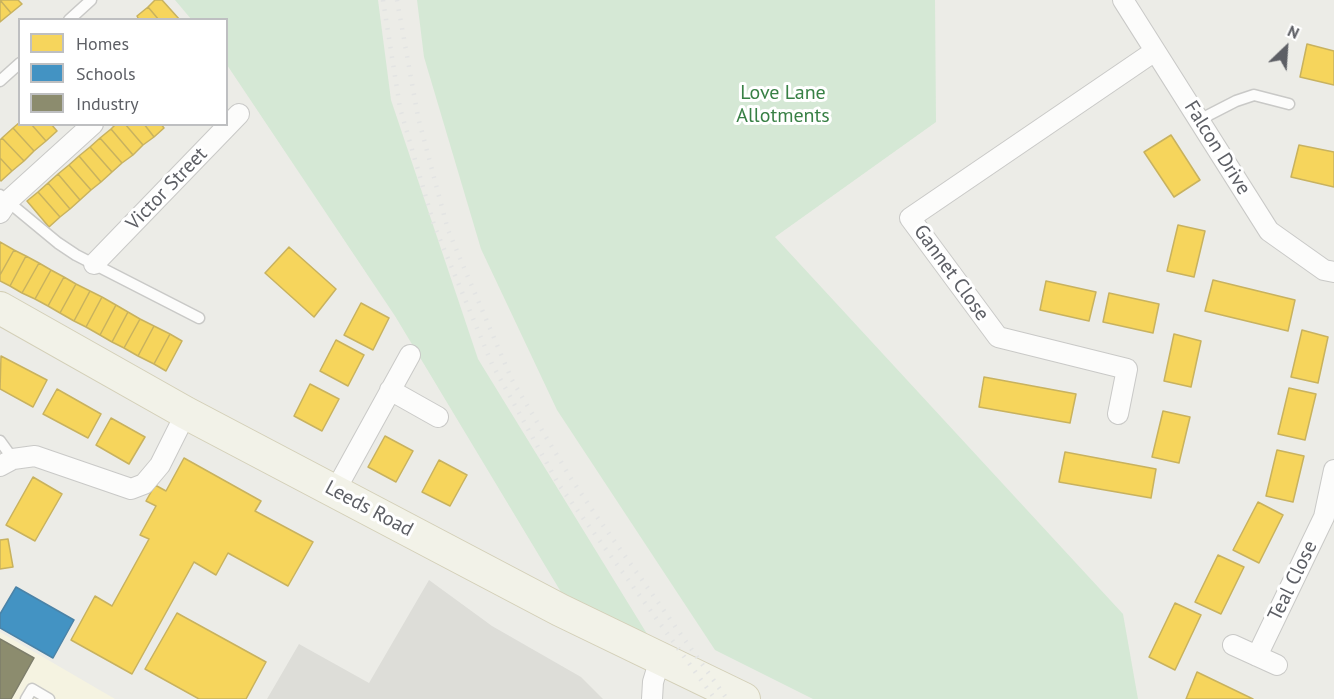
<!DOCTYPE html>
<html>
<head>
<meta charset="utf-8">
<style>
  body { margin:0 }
  #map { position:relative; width:1334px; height:699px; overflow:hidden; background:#ecece7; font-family:"PT Sans",sans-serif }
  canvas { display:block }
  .legend { position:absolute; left:18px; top:18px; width:210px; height:108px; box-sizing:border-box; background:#fff; border:2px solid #bebfc1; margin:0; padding:8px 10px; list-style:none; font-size:18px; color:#5d5f65 }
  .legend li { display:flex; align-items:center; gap:12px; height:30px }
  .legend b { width:30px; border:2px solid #bebfc1 }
  .north { position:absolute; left:1256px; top:18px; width:60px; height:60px; -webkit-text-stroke:4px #fff; paint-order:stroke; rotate:25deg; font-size:16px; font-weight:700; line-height:24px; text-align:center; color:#5d5f65 }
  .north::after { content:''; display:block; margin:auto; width:21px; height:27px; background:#5d5f65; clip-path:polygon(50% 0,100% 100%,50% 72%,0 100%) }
</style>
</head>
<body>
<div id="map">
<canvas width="1334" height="699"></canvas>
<ul class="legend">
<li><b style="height:16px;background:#f6d55c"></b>Homes</li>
<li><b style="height:16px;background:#4393c3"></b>Schools</li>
<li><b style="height:16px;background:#8c8c6e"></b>Industry</li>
</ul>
<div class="north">N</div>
</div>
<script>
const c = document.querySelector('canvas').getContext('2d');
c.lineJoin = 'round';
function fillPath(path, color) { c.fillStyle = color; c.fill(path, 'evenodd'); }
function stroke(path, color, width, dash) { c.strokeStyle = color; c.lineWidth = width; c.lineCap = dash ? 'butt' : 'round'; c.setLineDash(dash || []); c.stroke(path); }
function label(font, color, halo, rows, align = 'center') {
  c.font = font + ' "PT Sans",sans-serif'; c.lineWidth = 6; c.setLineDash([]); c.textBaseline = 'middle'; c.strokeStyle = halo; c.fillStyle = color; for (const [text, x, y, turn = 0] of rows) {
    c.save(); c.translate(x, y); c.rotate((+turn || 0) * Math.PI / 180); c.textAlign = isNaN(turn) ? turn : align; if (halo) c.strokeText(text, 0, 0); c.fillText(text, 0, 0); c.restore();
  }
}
const commercial = new Path2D(`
  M0 632 115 699H0Z`);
const industrial = new Path2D(`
  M429 580 492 626 581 677 603 699H267L299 644 369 683Z`);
const green = new Path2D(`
  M175 0H378L391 100 478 359 652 642 561 592 395 316 227 65 226 20 191 19Z
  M417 0H935L936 122 775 237 1123 614 1138 699H813L715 650 557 410 481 249 424 57Z`);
const homes = new Path2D(`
  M0 0H18L22 4 11 13Z
  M0 0 11 13 0 22Z
  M155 0H162L180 20H159L148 7Z
  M148 7 159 20H139L137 16Z
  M1307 44 1334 51V85L1300 77Z
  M20 122V124H31L46 141 34 151 13 128Z
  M31 124H51L57 131 46 141Z
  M116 124H125L143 145 133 155 111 129Z
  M125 124H144L154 137 143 145Z
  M144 124H161L164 128 154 137Z
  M13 128 34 151 24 161 2 138Z
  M111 129 133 155 122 163 100 138Z
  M1171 135 1200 180 1174 197 1144 152Z
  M2 138 24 161 12 171 0 158V140Z
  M100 138 122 163 112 172 90 147Z
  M1299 145 1334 152V187L1291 177Z
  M90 147 112 172 101 182 79 156Z
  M79 156 101 182 91 190 69 165Z
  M0 158 12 171 1 181 0 180Z
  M69 165 91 190 80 200 58 174Z
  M58 174 80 200 70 209 48 183Z
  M48 183 70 209 60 217 38 192Z
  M38 192 60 217 49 227 27 201Z
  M1178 225 1205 231 1194 277 1167 271Z
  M0 242 14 250 0 275Z
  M289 247 336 289 314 317 265 273Z
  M14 250 26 256 10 286 0 281V275Z
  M26 256 39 263 22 293 10 286Z
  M39 263 51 270 35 299 22 293Z
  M51 270 64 277 48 306 35 299Z
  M64 277 76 284 60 313 48 306Z
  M1213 280 1295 300 1288 331 1205 311Z
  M1046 281 1096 292 1089 321 1040 310Z
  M76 284 90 291 74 321 60 313Z
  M90 291 102 297 86 327 74 321Z
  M1109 293 1159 304 1153 333 1103 322Z
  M102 297 116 305 100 335 86 327Z
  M361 303 389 318 373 350 344 335Z
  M116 305 128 312 112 342 100 335Z
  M128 312 140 319 124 348 112 342Z
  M140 319 154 326 138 356 124 348Z
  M154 326 170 334 154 364 138 356Z
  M1302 330 1328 337 1318 383 1291 377Z
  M170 334 182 341 166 371 154 364Z
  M1174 334 1201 341 1191 387 1164 381Z
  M336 340 364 355 348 386 320 371Z
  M1 356 47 380 33 407 0 389Z
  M984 377 1076 394 1070 423 979 407Z
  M310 384 339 399 322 431 294 416Z
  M1289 388 1316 394 1305 440 1278 434Z
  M57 389 101 414 88 438 43 414Z
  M1163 411 1190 417 1179 463 1152 457Z
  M111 418 145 437 129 464 96 445Z
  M385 436 413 451 396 482 368 467Z
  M1277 450 1304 456 1293 502 1266 496Z
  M1065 452 1156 469 1151 498 1059 482Z
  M184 458 261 501 255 511 313 542 288 586 228 553 216 575 194 562 132 674 71 640 95 596 112 606 149 539 140 535 156 506 146 501 155 485 166 491Z
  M439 460 467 475 450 506 422 492Z
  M33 477 62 494 35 541 6 525Z
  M1258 502 1283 515 1259 563 1233 550Z
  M8 539 13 567 0 569V540Z
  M1218 555 1244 567 1221 614 1195 602Z
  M1175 603 1201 615 1175 670 1149 657Z
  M177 613 266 662 246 699H199L145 669Z
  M1197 672 1253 699H1186Z`);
const schools = new Path2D(`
  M16 587 74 620 53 658 0 628V614Z`);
const industry = new Path2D(`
  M0 639 34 658 11 699H0Z`);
const lane = new Path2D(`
  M69 20 91 0
  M0 81 20 63
  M1199 120 1236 101 1254 95 1289 104
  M0 195 58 243 76 255 199 318
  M0 441 13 459
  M26 699 32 689 49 699`);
const street = new Path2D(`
  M1123 0 1269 231 1324 270 1334 272
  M0 213 8 201 93 124
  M94 264 239 114
  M390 390 438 417
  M1118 414 1127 369 998 337 910 218 1155 51
  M0 466 13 459 35 456 131 489 144 484 160 465 186 413
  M335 491 410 355
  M1233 645 1277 665
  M1257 656 1324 517 1334 470
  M652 699 653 682 660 659`);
const primary = new Path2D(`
  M0 308 186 413 560 610 744 699`);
const rail = new Path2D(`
  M383 0 400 108 434 225 492 364 559 485 715 699
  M397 0 418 117 448 230 512 380 570 477 595 514 727 699`);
const parkNames = [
  ["Love Lane",783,93],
  ["Allotments",783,116]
];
const streetNames = [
  ["Falcon Drive",1217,148,58],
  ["Victor Street",167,189,-46],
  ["Gannet Close",951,273,54],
  ["Leeds Road",369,509,28],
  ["Teal Close",1293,581,-64]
];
fillPath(commercial, '#f5f3e1');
fillPath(industrial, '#ddddd8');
fillPath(green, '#d5e8d5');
fillPath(homes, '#f6d55c');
stroke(homes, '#c8b25f', 1.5);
fillPath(schools, '#4393c3');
stroke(schools, '#4b83a7', 1.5);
fillPath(industry, '#8c8c6e');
stroke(industry, '#7e7e6b', 1.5);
stroke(lane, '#c9c9c7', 13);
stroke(street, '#c9c9c7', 22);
stroke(primary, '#d3cfb7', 34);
stroke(lane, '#fcfcfb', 10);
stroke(street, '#fcfcfb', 20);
stroke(primary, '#f2f2e8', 32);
stroke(rail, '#e3e4e3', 4.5, [1.5, 8]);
label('20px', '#388045', '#fff', parkNames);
label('20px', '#5d5f65', '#fff', streetNames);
</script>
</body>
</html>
